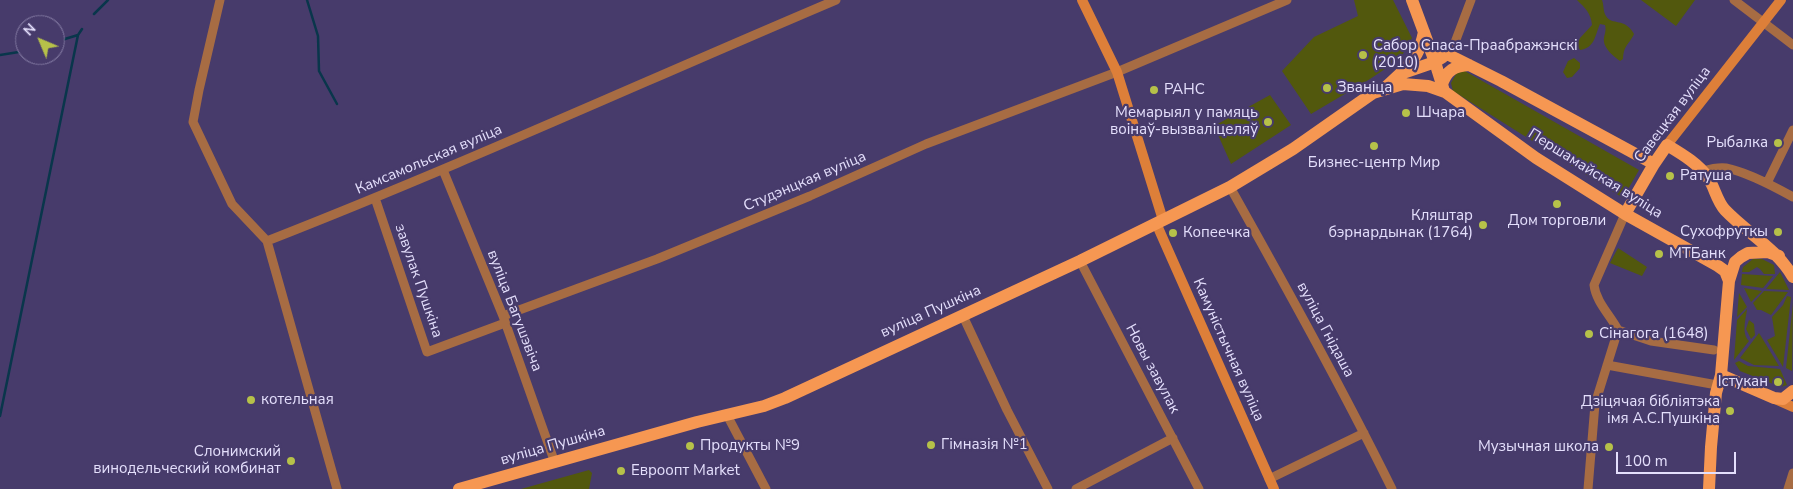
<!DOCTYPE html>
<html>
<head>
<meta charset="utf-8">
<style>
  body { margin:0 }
  #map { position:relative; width:1793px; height:489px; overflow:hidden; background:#473b6b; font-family:"Nunito Sans",sans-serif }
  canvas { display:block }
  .north { position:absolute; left:15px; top:15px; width:50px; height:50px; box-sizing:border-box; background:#473b6b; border:1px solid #867da5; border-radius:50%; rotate:315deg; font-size:14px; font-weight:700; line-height:20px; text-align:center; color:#e4dffc }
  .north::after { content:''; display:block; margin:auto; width:18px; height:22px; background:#b6c149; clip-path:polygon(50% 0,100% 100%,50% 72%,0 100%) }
  .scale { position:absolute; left:1616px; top:452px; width:120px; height:22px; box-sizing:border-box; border:2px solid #e4dffc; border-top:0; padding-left:6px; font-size:15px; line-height:18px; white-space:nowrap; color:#e4dffc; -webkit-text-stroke:4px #473b6b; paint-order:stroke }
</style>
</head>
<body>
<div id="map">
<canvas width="1793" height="489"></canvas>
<div class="north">N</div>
<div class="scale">100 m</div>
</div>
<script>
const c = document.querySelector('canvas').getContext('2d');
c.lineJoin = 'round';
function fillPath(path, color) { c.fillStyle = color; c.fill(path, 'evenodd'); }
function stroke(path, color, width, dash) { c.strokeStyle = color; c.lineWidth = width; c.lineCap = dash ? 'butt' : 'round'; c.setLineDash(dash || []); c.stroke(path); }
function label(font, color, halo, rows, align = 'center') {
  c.font = font + ' "Nunito Sans",sans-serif'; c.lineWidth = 4.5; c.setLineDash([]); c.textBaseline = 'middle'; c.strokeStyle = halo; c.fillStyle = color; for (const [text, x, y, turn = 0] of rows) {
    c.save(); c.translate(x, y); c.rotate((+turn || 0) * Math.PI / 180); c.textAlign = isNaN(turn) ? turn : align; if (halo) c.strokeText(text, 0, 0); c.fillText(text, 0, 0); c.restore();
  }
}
const green = new Path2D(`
  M1354 0H1393L1412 38 1400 59 1370 79 1311 114 1282 71 1314 37 1358 16Z
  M1577 0H1602C1604 5 1603 12 1606 16 1612 26 1625 17 1634 34 1629 45 1624 44 1623 59L1620 61C1614 57 1605 49 1604 42 1603 36 1607 32 1605 25L1600 24C1595 35 1595 48 1580 50L1577 45 1580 38 1592 25C1591 13 1585 8 1577 0Z
  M1641 0H1695L1676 26Z
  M1574 58 1580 63V68L1572 77 1567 78 1563 72 1568 61Z
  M1463 70 1639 170 1623 198 1453 91 1451 83 1456 74Z
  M1270 95 1291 125 1231 164 1214 126Z
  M1618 248 1647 267 1642 276 1610 263Z
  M1753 259H1762L1774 265 1775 274H1764L1760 269 1757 267 1749 272H1742L1743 267Z
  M1780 272 1789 290 1766 289Z
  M1742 274 1773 276 1763 288 1741 285Z
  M1744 288 1762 291 1751 302Z
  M1764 291 1788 292 1771 315 1761 310H1757L1753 303Z
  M1739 293 1747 307 1737 317Z
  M1787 296 1791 297 1783 367 1767 340 1775 336 1772 317 1783 305Z
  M1793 303 1792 371 1786 368Z
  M1747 309C1746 319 1741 333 1749 341L1734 360 1737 320Z
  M1749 320 1754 324 1755 335 1751 339 1746 329Z
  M1759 333 1779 366 1754 365 1740 358Z
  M1739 361 1748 366 1780 369 1787 385 1781 387 1740 371 1735 363Z
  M589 470 592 473 589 489H521Z`);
const stream = new Path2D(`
  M307 0 318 36 319 71 337 104
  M94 14 108 0
  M55 42 78 35
  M0 55 25 51
  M0 416 78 35 82 29`);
const street = new Path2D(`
  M220 0 199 90 193 122 232 204 267 241
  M1734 0 1793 45
  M1447 55 1454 45 1471 0
  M443 170 503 316 555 463
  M1703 171C1710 169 1718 167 1726 168 1747 172 1775 187 1793 197
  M1767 183 1793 130
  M1230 187C1286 287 1341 386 1392 489
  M375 198 427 352 505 323
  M1080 261 1199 489
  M503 316 657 259 810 196 926 144 1117 72 1287 0
  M963 316 1007 410 1048 489
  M1618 330 1651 341 1714 350
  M1607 365 1717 385
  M727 415 766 489
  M1269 479 1364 433
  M337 489 267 241C459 166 647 80 836 0
  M1076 489 1173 438
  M1588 489 1595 404 1618 330C1610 315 1596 302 1594 285L1625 214
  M1788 489 1793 473`);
const secondary = new Path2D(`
  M1082 0 1117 72 1163 220
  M1667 145 1781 0
  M1156 223 1274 489
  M1775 399 1793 407`);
const primary = new Path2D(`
  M1412 0 1435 62 1444 91
  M1429 45 1501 81 1654 164
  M1402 72C1416 58 1420 51 1424 32
  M1442 85C1446 70 1455 66 1469 65
  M1386 87 1400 74 1435 62 1443 57
  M1625 214 1654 164 1667 145C1682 154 1699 164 1709 179 1715 189 1717 201 1725 210 1747 233 1777 249 1793 277
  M1721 375 1774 398 1783 399 1793 391
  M459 489 697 422 764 406 785 398 1080 261 1230 187 1293 149 1373 93 1403 84 1428 86 1445 92 1536 158 1625 214 1718 266 1725 271 1729 281
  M1709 489 1711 447 1716 393 1721 375 1729 281 1735 262 1741 257 1748 253 1768 252 1779 256`);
const markers = [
  [1363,55,5,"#b6c149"],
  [1327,88,5,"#b6c149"],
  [1154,90,5,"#b6c149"],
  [1406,113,5,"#b6c149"],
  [1268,122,5,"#b6c149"],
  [1778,143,5,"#b6c149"],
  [1374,146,5,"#b6c149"],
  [1670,176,5,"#b6c149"],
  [1557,204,5,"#b6c149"],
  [1483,225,5,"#b6c149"],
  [1778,232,5,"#b6c149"],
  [1173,233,5,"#b6c149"],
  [1659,254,5,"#b6c149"],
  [1589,334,5,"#b6c149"],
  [1778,382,5,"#b6c149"],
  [251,400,5,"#b6c149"],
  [1730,411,5,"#b6c149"],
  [931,445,5,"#b6c149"],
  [690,446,5,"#b6c149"],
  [1609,447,5,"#b6c149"],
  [291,461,5,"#b6c149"],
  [621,471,5,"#b6c149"]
];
const poiNames = [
  ["Сабор Спаса-Праабражэнскі",1373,46],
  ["(2010)",1373,63],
  ["Званіца",1337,88],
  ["РАНС",1164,90],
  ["Мемарыял у памяць",1258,113,"right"],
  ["воінаў-вызваліцеляў",1258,130,"right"],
  ["Шчара",1416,113],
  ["Рыбалка",1768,143,"right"],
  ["Бизнес-центр Мир",1374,163,"center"],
  ["Ратуша",1680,176],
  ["Кляштар",1473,216,"right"],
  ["бэрнардынак (1764)",1473,233,"right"],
  ["Дом торговли",1557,221,"center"],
  ["Сухофруткы",1768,232,"right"],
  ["Копеечка",1183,233],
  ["МТБанк",1669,254],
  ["Сінагога (1648)",1599,334],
  ["Істукан",1768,382,"right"],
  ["котельная",261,400],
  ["Дзіцячая бібліятэка",1720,402,"right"],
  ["імя А.С.Пушкіна",1720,419,"right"],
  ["Гімназія №1",941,445],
  ["Продукты №9",700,446],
  ["Музычная школа",1599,447,"right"],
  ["Слонимский",281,452,"right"],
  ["винодельческий комбинат",281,469,"right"],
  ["Евроопт Market",631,471]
];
const streetNames = [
  ["Савецкая вуліца",1673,115,-53],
  ["Камсамольская вуліца",429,160,-23],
  ["Першамайская вуліца",1595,174,32],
  ["Студэнцкая вуліца",805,182,-23],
  ["завулак Пушкіна",418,281,71],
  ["вуліца Багушэвіча",514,311,69],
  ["вуліца Пушкіна",931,312,-24],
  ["вуліца Гнідаша",1325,330,62],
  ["Камуністычная вуліца",1228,350,66],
  ["Новы завулак",1152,369,62],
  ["вуліца Пушкіна",553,446,-16]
];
fillPath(green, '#52580d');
stroke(stream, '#09364b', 2.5);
stroke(street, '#a76c43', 9);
stroke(secondary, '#dd7f39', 10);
stroke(primary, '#f69752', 12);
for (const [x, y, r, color] of markers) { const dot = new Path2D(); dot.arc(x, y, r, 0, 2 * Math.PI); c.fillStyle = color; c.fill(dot); stroke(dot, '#473b6b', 2); }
label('15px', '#e4dffc', '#473b6b', poiNames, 'left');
label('15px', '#e4dffc', '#473b6b', streetNames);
</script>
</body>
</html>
